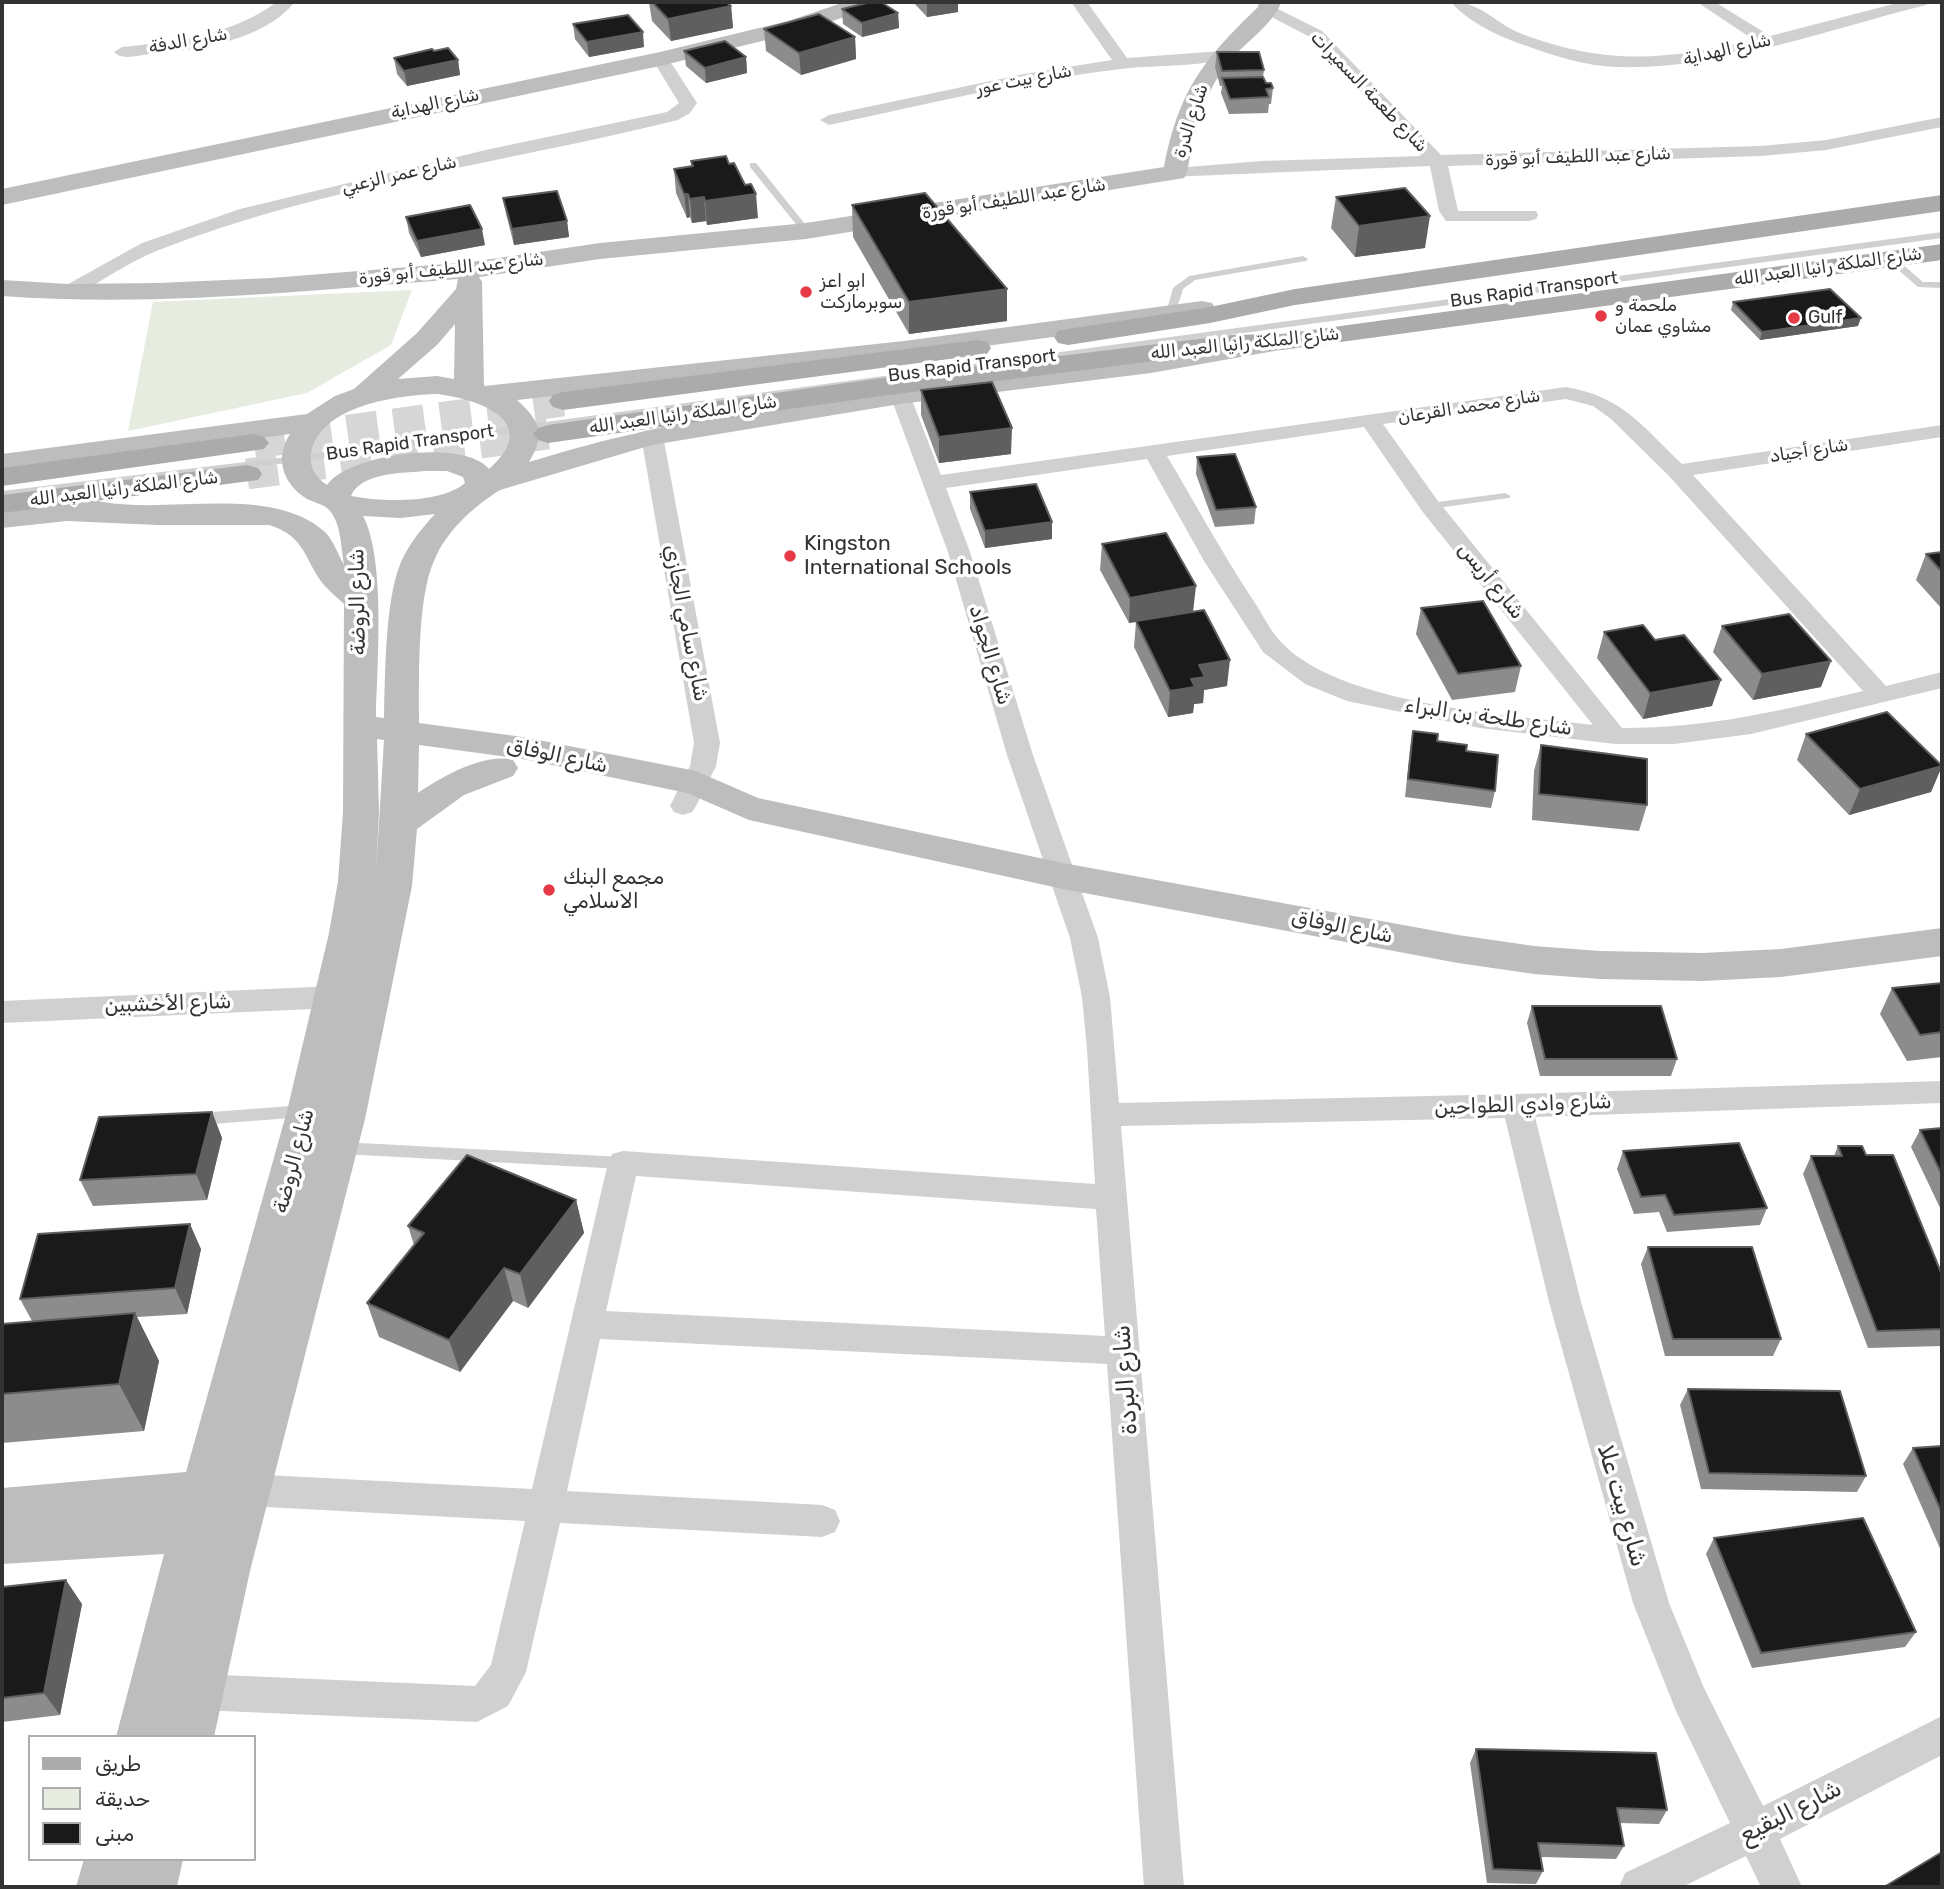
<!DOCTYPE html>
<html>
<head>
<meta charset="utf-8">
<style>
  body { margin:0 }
  #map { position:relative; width:1944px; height:1889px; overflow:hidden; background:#fff; font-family:Rubik,Cairo,sans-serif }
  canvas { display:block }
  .frame { position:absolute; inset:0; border:4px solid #333; pointer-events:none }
  .legend { position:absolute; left:28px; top:1735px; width:228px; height:126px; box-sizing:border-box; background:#fff; border:2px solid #adadad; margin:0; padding:9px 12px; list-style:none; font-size:21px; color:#333 }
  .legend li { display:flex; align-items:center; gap:14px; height:35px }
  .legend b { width:35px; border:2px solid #adadad }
</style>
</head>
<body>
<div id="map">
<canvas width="1944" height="1889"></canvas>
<div class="frame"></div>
<ul class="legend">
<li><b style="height:9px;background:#ababab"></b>طريق</li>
<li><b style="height:19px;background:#e6ecdf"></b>حديقة</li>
<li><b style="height:19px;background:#1a1a1a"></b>مبنى</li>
</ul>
</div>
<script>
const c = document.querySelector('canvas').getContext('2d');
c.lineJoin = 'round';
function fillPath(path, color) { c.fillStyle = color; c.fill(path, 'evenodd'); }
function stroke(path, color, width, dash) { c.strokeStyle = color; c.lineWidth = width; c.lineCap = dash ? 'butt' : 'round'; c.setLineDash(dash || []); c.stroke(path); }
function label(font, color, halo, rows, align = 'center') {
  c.font = font + ' Rubik,Cairo,sans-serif'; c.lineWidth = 7; c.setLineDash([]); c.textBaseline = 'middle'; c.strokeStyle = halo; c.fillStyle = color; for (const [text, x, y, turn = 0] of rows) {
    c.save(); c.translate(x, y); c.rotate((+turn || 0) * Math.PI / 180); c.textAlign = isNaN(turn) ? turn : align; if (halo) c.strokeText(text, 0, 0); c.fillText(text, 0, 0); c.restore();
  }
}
const green = new Path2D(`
  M412 290 391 345 307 393 128 431 153 302Z`);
const primaryTunnel = new Path2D(`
  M254 443 563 401
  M247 474 548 434`);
const lane = new Path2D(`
  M750 163H756L809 229V233H803L750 167Z
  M1942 232V238L296 462 2 497V491L296 456Z
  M1303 256 1308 259 1306 261 1195 280 1183 289 1175 315 1166 313 1173 288 1189 276Z
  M1888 257H1894L1923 282H1942V288L1918 287 1888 261Z
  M1505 493 1511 496 1509 498 1430 509 1424 506 1430 503Z
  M304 1105 309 1107 312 1111 309 1115 304 1117 212 1124 207 1122 204 1118 207 1114 212 1112Z
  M341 1142 623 1157 628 1159 631 1163 628 1167 623 1169 341 1154 336 1152 333 1148 336 1144Z`);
const street = new Path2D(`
  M277 2H295C262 42 197 49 150 54 138 55 122 61 114 52L122 47C178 41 230 36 277 2Z
  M1071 2H1087L1127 58 1221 51 1229 56C1220 66 1147 66 1130 68 1028 79 928 104 829 125L820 120 829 115 1024 74 1112 60Z
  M1451 2C1480 1 1496 24 1522 34 1607 66 1667 60 1754 40L1697 2H1715L1770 36 1901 2H1928L1926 5C1825 30 1722 70 1617 67 1585 66 1554 56 1524 45 1500 37 1468 22 1451 2Z
  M1268 4 1322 31 1441 155 1761 146 1826 140 1942 117V127L1826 150 1761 156 1448 166 1458 211H1536L1538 215 1536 219 1529 221H1446L1439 211 1430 166 1169 177 1166 173 1169 169 1175 168 1262 161 1421 156 1310 37 1262 12 1260 9Z
  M660 54 666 55 697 103 690 113 678 120C505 163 325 185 159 250 130 261 102 281 75 296L68 298 58 292 61 288 142 243 240 209 490 149 667 112 679 103 652 59Z
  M1566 387C1622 396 1643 427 1682 464L1942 425V437L1693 475 1886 686 1942 672V688L1751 734 1674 744H1615L1480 728 1347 701 1305 684 1263 652 1204 561 1147 459 946 488 970 552 1033 755 1098 938 1110 997 1119 1103 1517 1094 1942 1081V1103L1535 1117 1581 1302 1669 1603 1704 1688 1763 1806 1942 1716V1755L1780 1839 1802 1887H1761L1746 1856 1682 1887H1619L1625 1873 1730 1823 1676 1711 1633 1603 1549 1302 1505 1118 1121 1126 1184 1887H1144L1107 1364 600 1339 567 1491 822 1505 835 1510 840 1521 835 1532 822 1537 560 1523 526 1672 508 1706 477 1722 199 1710 186 1705 180 1692 186 1679 199 1674 475 1686 491 1665 525 1521 248 1506 236 1501 230 1490 236 1479 248 1474 532 1489 608 1163 612 1154 623 1151 1095 1184 1087 1049 1082 997 1070 938 1007 755 948 552 890 395 893 391H907L910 395 941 475ZM1566 399 1593 406 1611 419 1669 476 1863 691C1779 711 1710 728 1622 728L1438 501 1383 424ZM1364 427 1422 511 1593 725C1509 715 1338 705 1280 641 1269 629 1261 611 1251 597 1221 551 1195 503 1167 456ZM636 1176 1096 1209 1105 1336 606 1311Z
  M652 430 660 431 663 436 720 743 716 766 696 806 692 812 683 815 674 812 670 806 690 766 694 743 641 436 644 431Z
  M334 986 344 990 348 997 344 1004 334 1008 2 1023V1001Z`);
const secondary = new Path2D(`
  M845 2H877L874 7 803 31 660 66 2 205V189L660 52 788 21Z
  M1259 2H1281C1275 23 1242 45 1228 63 1203 94 1194 134 1187 173L1184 178 806 239 600 259 479 277 482 282 484 386 904 341 1202 301 1212 303 1216 309 1212 315 1202 317 904 357 517 400C540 421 546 434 529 462 731 399 941 386 1150 357 1193 351 1237 341 1280 334L1290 336 1294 342 1290 348 1280 350 1151 373 900 404 652 445 500 490C473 507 446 531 434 561 417 598 419 680 419 723L523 737 696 771 758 798 1063 863 1458 935 1534 946 1600 951 1702 953 1781 949 1942 928V956L1781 977 1702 981 1600 979 1534 974 1458 963 1063 889 749 820 687 793 523 759 419 745 418 793C441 777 485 752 513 760L518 768 513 776 464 795 417 829 412 886 365 1119 250 1571 214 1737H116L164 1554 2 1564V1488L186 1472 287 1111 329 933 338 881 343 812 344 604C338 598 330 592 324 585 304 560 306 536 269 525H158L67 521 2 528V510L94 500C164 517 268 482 325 532 333 540 338 554 344 565 341 548 341 519 327 508 322 504 313 502 307 499 283 484 274 458 290 434L2 472V454L307 414 335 396 354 389 417 333 456 289 458 279C306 291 154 307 2 296V280L68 284 158 283 271 278 471 262 600 243 806 223 1164 167C1179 90 1203 60 1258 7ZM455 324 454 379 437 376 398 379 437 345ZM437 394C480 399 543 422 489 469 464 438 348 454 327 485 315 477 309 467 311 453 320 405 399 395 437 394ZM426 471H447L463 477 465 483C441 504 381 502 351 496 361 472 404 473 426 471ZM435 514C422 528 409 544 401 562 385 599 385 677 384 718L376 717C377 666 386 559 363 516L401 518ZM377 739 384 740 376 872 379 812Z
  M84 1859H183L177 1887H76Z`);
const primary = new Path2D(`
  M1942 195V211L1295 305 1210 323 1068 345 1058 343 1054 337 1058 331 1068 329 1210 307 1295 289Z
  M1942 244V260L1282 350 1231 351 889 395 548 443 538 440 533 434 538 428 548 425 889 377 1231 335 1282 334Z
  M977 340 987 342 991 348 987 354 563 410 553 407 549 401 553 395 563 392Z
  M254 434 264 437 269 443 264 449 2 486V468Z
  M247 465 258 468 262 474 258 480 2 513V495Z`);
const wall = new Path2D(`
  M649 2H726L731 6 733 28 671 41 652 21Z
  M913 2H958V12L927 17Z
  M842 9 898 13 899 28 862 37 843 24Z
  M573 24 644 47 589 57 575 39Z
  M764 29 855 37 856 59 801 75 766 51Z
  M434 51 458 60 460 75 407 86 397 74 394 58Z
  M684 51 746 57 747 73 706 83 686 66Z
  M1217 52 1264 70 1263 77 1266 83 1273 88 1271 104H1269L1268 113 1229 114 1221 93 1222 86H1220L1215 67Z
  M691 161 758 218 707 225 706 221 692 223 690 217 687 218 676 193 674 169 691 167Z
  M1336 197 1425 248 1355 257 1331 228Z
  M503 198 567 221 569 237 514 245 506 214Z
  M852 205 1007 289V321L909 334 853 237Z
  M406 217 485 245 421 257 409 233Z
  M1733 302 1858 326 1760 340 1731 310Z
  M921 390 1011 454 939 463 921 415Z
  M1197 457 1256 507 1254 524 1215 527 1196 474Z
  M970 492 1052 522V539L985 548 970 509Z
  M1102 544 1193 612 1227 686 1204 690 1203 703 1194 704 1193 713 1168 717 1134 647 1136 622 1129 623 1100 570Z
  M1942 552V609L1916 580 1926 554Z
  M1421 608 1521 666 1515 692 1452 700 1416 634Z
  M1722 626 1821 687 1753 700 1713 652Z
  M1604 632 1655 640 1712 706 1643 719 1597 658Z
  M1413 731 1437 741 1466 751 1495 791 1491 808 1405 797 1410 749Z
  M1806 734 1942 766 1931 792 1849 815 1797 760Z
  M1541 745 1647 805 1639 831 1532 820 1534 771Z
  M1942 983V1057L1907 1061 1880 1014 1892 988Z
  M1532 1006 1677 1059 1671 1076H1540L1527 1023Z
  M212 1112 222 1138 207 1200 93 1206 80 1180Z
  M1942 1128V1212L1911 1147 1920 1130Z
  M1838 1146 1866 1155 1942 1275V1346L1868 1348 1803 1174 1811 1156H1834Z
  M1623 1151 1767 1208 1760 1225 1667 1232 1659 1212 1634 1214 1617 1169Z
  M576 1200 584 1233 528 1308 513 1301 460 1372 379 1337 367 1303 414 1245 408 1226Z
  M1648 1247 1781 1339 1773 1356H1665L1641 1264Z
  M201 1249 187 1314 137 1317 159 1361 144 1431 2 1443V1324L32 1321 20 1299Z
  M1688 1389 1866 1476 1857 1492 1701 1489 1680 1405Z
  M1942 1446V1553L1903 1464 1913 1448Z
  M1714 1538 1916 1632 1905 1647 1752 1668 1706 1554Z
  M2 1587 82 1604 60 1715 2 1722Z
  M1476 1749 1667 1810 1659 1824 1619 1823 1624 1846 1616 1859 1541 1857 1543 1871 1536 1884 1487 1883 1470 1763Z`);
const shadedWall = new Path2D(`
  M927 2H958V12L927 17Z
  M731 6 733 28 671 41 668 19Z
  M898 13 899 28 862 37V23Z
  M643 32 644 47 589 57 587 42Z
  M855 37 856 59 801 75 799 53Z
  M746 57 747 73 706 83 705 68Z
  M458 60 460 75 407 86 404 71Z
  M684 194H688L690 217 687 218Z
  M756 194 758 218 707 225 705 201Z
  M704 197 706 221 692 223 690 199Z
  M1430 216 1425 248 1355 257 1359 226Z
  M567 221 569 237 514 245 512 229Z
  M482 229 485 245 421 257 417 241Z
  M1007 289V321L909 334V302Z
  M1861 318 1858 326 1760 340 1762 332Z
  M1012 428 1011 454 939 463V437Z
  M1052 522V539L985 548V531Z
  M1196 586 1193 612 1129 623 1130 598Z
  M1230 660 1227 686 1204 690 1203 703 1194 704 1193 713 1168 717 1170 691 1191 679 1199 665Z
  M1831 661 1821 687 1753 700 1762 674Z
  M1721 680 1712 706 1643 719 1650 693Z
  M1942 766 1931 792 1849 815 1860 789Z
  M212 1112 222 1138 207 1200 196 1174Z
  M576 1200 584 1233 528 1308 520 1274Z
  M190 1224 201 1249 187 1314 175 1288Z
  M504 1268 513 1301 460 1372 449 1340Z
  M135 1313 159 1361 144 1431 119 1384Z
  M66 1580 82 1604 60 1715 44 1693Z`);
const building = new Path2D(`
  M652 2H726L731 6 668 19Z
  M871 2H881L898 13 862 23 842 9Z
  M819 14 855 37 799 53 764 29Z
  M628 15 643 32 587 42 573 24Z
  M725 41 746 57 705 68 684 51Z
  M448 48 458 60 404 71 394 58 432 49 434 51Z
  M1217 52H1259L1264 70 1222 71Z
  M1263 77 1266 83H1271L1273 88 1266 89 1269 97 1230 99 1222 78Z
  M726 156 729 164 734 163 745 185 751 184 756 194 705 201 704 197 690 199 688 194H684L674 169 693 166 691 161Z
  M1405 188 1430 216 1359 226 1336 197Z
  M557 191 567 221 512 229 503 198Z
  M925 193 1007 289 909 302 852 205Z
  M470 205 482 229 417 241 406 217Z
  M1830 289 1861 318 1762 332 1733 302Z
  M992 382 1012 428 939 437 921 390Z
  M1235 454 1256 507 1216 510 1197 457Z
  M1036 484 1052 522 985 531 970 492Z
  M1166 533 1196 586 1130 598 1102 544Z
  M1942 552V572L1926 554Z
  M1483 601 1521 666 1458 674 1421 608Z
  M1204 610 1230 660 1199 665 1205 677 1191 679 1195 687 1170 691 1136 621Z
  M1789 614 1831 661 1762 674 1722 626Z
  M1643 625 1655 640 1684 635 1721 680 1650 693 1604 632Z
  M1887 712 1942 766 1860 789 1806 734Z
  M1413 731 1438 734 1437 741 1467 745 1466 751 1498 755 1495 791 1408 779Z
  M1541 745 1647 759V805L1539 794Z
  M1942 983V1032L1920 1035 1892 988Z
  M1532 1006H1661L1677 1059H1545Z
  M212 1112 196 1174 80 1180 99 1117Z
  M1942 1128V1175L1920 1130Z
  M1739 1143 1767 1208 1674 1215 1665 1195 1641 1197 1623 1151Z
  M1838 1146H1862L1866 1155H1893L1942 1275V1329L1877 1331 1811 1156H1842Z
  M467 1155 576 1200 520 1274 504 1268 449 1340 367 1303 424 1233 408 1226Z
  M190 1224 175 1288 20 1299 38 1234Z
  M1648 1247H1752L1781 1339H1673Z
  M135 1313 119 1384 2 1394V1324Z
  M1688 1389 1840 1391 1866 1476 1709 1473Z
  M1942 1446V1513L1913 1448Z
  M1863 1518 1916 1632 1761 1653 1714 1538Z
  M66 1580 44 1693 2 1698V1587Z
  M1476 1749 1656 1753 1667 1810 1617 1808 1624 1846 1538 1843 1543 1871 1493 1869Z
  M1942 1852V1887H1884Z`);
const markers = [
  [806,292,7,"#e63946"],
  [1601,316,7,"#e63946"],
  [1794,318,7,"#e63946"],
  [790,556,7,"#e63946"],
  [549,890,7,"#e63946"]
];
const farStreetnames = [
  ["شارع الدفة",188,41,-10],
  ["شارع الهداية",1727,50,-13],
  ["شارع بيت عور",1024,80,-11],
  ["شارع طعمة السميرات",1369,92,46],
  ["شارع الهداية",435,104,-12],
  ["شارع الدرة",1191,121,-72],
  ["شارع عبد اللطيف أبو قورة",1578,157,-2],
  ["شارع عمر الزعبي",399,175,-13],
  ["شارع عبد اللطيف أبو قورة",1014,199,-9],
  ["شارع الملكة رانيا العبد الله",1828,267,-8],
  ["شارع عبد اللطيف أبو قورة",451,269,-6],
  ["Bus Rapid Transport",1534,290,-8],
  ["شارع الملكة رانيا العبد الله",1245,344,-6],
  ["Bus Rapid Transport",972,366,-7],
  ["شارع محمد القرعان",1469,407,-9],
  ["شارع الملكة رانيا العبد الله",683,415,-8],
  ["Bus Rapid Transport",410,443,-8],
  ["شارع أجياد",1809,451,-9],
  ["شارع الملكة رانيا العبد الله",124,489,-7]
];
const farPoinames = [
  ["ابو اعز",820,282],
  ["سوبرماركت",820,303],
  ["ملحمة و",1615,306],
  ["مشاوي عمان",1615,327],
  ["Gulf",1808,318]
];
const poiNames = [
  ["Kingston",804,544],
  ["International Schools",804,568],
  ["مجمع البنك",563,878],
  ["الاسلامي",563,902]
];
const streetNames = [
  ["شارع أريس",1491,581,51],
  ["شارع الروضة",358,602,-91],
  ["شارع سامي الجازي",686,623,79],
  ["شارع الجواد",990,655,73],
  ["شارع طلحة بن البراء",1488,717,8],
  ["شارع الوفاق",557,756,12],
  ["شارع الوفاق",1342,927,11],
  ["شارع الأخشبين",168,1004,-2],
  ["شارع وادي الطواحين",1523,1105,-2],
  ["شارع الروضة",294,1161,-75]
];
const nearStreetnames = [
  ["شارع البردة",1126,1380,-94],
  ["شارع بيت علا",1622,1506,74],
  ["شارع البقيع",1791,1812,-27]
];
fillPath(green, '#e6ecdf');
stroke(primaryTunnel, '#d6d6d6', 31, [31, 16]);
fillPath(lane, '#d0d0d0');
fillPath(street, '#d0d0d0');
fillPath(secondary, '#bdbdbd');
fillPath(primary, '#ababab');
fillPath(wall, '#8c8c8c');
fillPath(shadedWall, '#5f5f5f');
fillPath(building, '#1a1a1a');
stroke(building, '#5f5f5f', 2);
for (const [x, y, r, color] of markers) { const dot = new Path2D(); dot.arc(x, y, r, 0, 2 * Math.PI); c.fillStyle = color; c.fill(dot); stroke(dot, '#fff', 2.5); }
label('18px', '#333', '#fff', farStreetnames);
label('18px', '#333', '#fff', farPoinames, 'left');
label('21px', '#333', '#fff', poiNames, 'left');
label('21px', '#333', '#fff', streetNames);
label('24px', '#333', '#fff', nearStreetnames);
</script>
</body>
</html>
